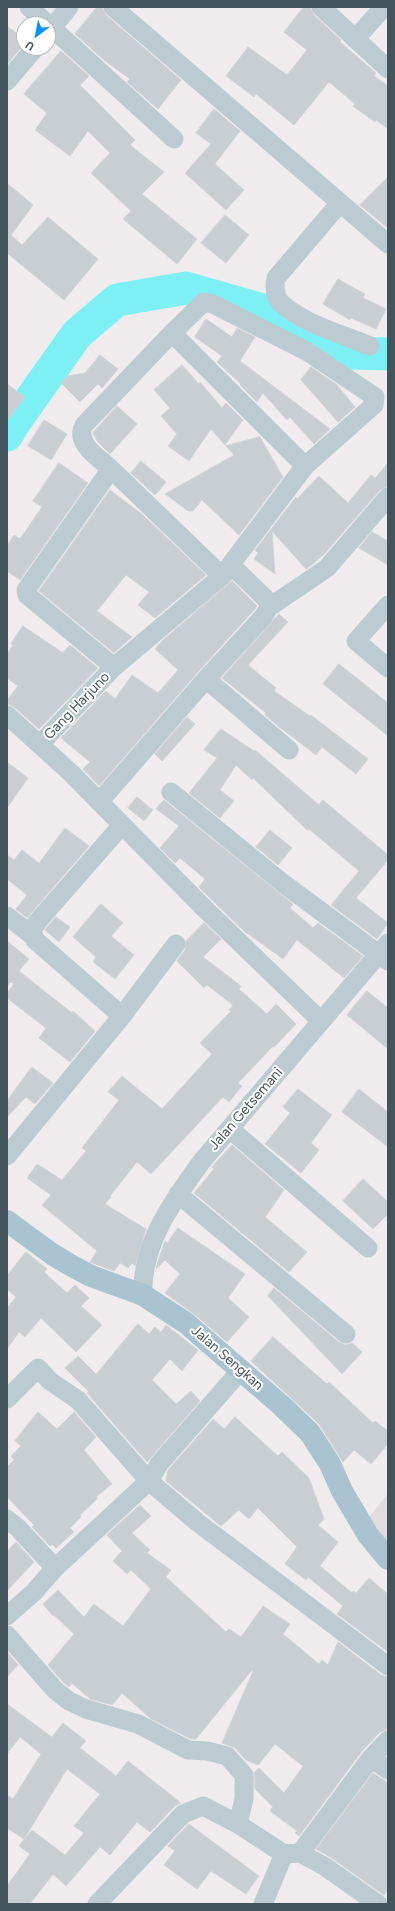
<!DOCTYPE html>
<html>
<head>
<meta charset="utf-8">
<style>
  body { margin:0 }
  #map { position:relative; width:395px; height:1911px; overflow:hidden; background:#f0eced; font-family:Figtree,sans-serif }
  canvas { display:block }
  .frame { position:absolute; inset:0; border:8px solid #43545c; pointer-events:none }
  .north { position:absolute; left:16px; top:16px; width:40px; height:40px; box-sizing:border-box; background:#fff; border:1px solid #b4bbbe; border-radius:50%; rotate:212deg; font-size:11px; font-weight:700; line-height:16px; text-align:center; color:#43545c }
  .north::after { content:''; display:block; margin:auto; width:14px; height:18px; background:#0593f2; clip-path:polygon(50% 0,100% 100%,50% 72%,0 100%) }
</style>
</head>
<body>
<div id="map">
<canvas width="395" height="1911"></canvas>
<div class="frame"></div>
<div class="north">U</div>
</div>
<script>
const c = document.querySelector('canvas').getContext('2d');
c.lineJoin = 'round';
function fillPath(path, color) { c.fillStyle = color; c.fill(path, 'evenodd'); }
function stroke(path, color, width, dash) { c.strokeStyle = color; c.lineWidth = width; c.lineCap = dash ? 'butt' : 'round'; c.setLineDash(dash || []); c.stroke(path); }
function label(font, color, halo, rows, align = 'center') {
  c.font = font + ' Figtree,sans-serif'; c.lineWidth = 4; c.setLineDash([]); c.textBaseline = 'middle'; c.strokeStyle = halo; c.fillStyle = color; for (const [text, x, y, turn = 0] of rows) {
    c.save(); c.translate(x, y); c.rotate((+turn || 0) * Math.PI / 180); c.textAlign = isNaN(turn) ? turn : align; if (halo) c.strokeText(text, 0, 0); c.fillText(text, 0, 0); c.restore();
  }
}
const education = new Path2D(`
  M388 1493V1571L372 1553 360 1529Z`);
const river = new Path2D(`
  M7 435 14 423 77 334 117 300 186 288 263 310 350 353 388 354`);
const building = new Path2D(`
  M97 7H102L106 15 181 80 158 109 127 82 130 79 104 60 75 34Z
  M304 7H310L314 15 341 40 340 42 376 73 374 76 388 86V129L376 120 375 122 353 106 355 104 329 82 294 125 256 94 254 97 226 76 248 47 287 75 307 50 284 32Z
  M7 26 24 39V44L7 64Z
  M61 51 89 76 80 85 135 140 130 145 164 172 142 194 197 239 177 264 123 219 131 211 91 173 110 153 88 131 70 156 35 130 47 113 24 94Z
  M214 109 240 131 215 164 244 190 226 210 185 173 211 144 196 133Z
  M388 177V228L360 205Z
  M7 183 33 205 11 235 22 245 48 217 98 259 64 300 7 253Z
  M225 215 249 235 226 263 201 243Z
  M338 279 365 294 363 298 386 309 376 329 351 318 350 320 323 304Z
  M206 319 232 337 237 328 255 337 240 361 330 429 314 444 290 417 287 420 263 393 257 402 240 385 241 384 217 362 222 356 195 337Z
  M100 355 118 369 102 388 98 384 80 402 61 383 68 376 85 373Z
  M182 365 199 384 200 382 222 408 226 403 243 420 225 445 211 429 189 461 168 446 177 434 161 416 170 408 154 390Z
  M311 367 336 384 355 407 338 422 301 380Z
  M7 384 25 397 7 421Z
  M117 406 137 424 110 454 98 442 93 433Z
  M44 420 67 434 51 460 28 446Z
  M260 437 283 477 239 535 202 500 193 511H188L165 494 234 455 226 446Z
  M141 461 166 482 155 495 131 473Z
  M59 463 88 483 20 580 7 571V546L14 535 20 539 42 507 33 501Z
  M388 463V486L380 490 326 552 312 565 306 569 272 531 275 574 254 559 258 553 255 550 296 497 297 499 319 476 348 503 371 475 375 478Z
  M110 490 143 515 206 575 155 618 138 605 149 592 126 575 97 611 132 637 114 653 39 591Z
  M372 532 388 541V565L359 548Z
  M232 581 257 606 254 610 198 672 99 786 83 769 90 762 61 738 106 691 115 699 132 675 158 693 178 670 155 649 163 640Z
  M279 614 288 622 248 665 276 688 274 691 310 716 311 715 368 759 356 774 322 747 316 755 278 726 265 715 266 713 222 678Z
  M23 626 63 653 70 645 98 668 39 729 14 707 7 703V700L18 686 7 678V654L13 645 11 644Z
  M339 664 388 703V736L323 684Z
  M187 717 195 724 162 761 155 754Z
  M221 729 254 751 255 750 319 805 323 800 388 855V860L356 898 388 923 377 939 331 905 359 871 309 829 307 830 253 778 252 780 236 765 220 790 234 801 220 818 189 793 217 758 204 750Z
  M7 762 28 778 7 808Z
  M137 797 153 810 144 821 128 808Z
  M164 800 293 904 290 908 313 928 318 923 363 956 344 978 297 940 283 959 247 933V934L213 901 199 887 205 879 180 858 175 863 160 848 179 826 156 809Z
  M65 828 89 846 27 918 16 909 27 895 7 879V855L14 860 22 850 39 863Z
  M270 830 292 848 278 865 256 847Z
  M101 904 123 923 111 936 134 955 115 979 93 962 96 957 73 937Z
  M56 917 70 927 59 942 45 930Z
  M204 923 221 939 203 957 241 986 239 989 267 1014 276 1004 296 1024 274 1047 273 1046 238 1083 242 1086 229 1102 223 1097 151 1174 137 1162 110 1196 111 1197 105 1204 146 1229 135 1266 132 1263 128 1268 120 1263 114 1271 90 1262 97 1251 42 1205 51 1195 27 1178 37 1164 62 1180 86 1151 82 1148 119 1100 108 1092 122 1076 162 1109 212 1054 200 1043 231 1011 229 1010 233 1005 207 985 204 988 177 961 185 950 186 941Z
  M7 941 29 959 19 971 72 1013 73 1011 95 1031 70 1062 39 1038 46 1028 7 998V993L14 984 11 982 7 986Z
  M367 991 388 1008V1049L347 1015Z
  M32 1067 53 1083 35 1104 26 1097 7 1117V1101Z
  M298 1089 332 1115 311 1143 319 1150 301 1173 265 1144 290 1113 283 1107Z
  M359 1089 388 1112V1147L342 1112Z
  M232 1145 284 1190 265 1217 307 1252 289 1272 194 1193 214 1169 212 1167Z
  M363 1179 388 1202V1214L373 1229 343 1201Z
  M178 1228 245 1274 228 1298 249 1317 227 1342 194 1314 165 1293 180 1274 165 1260 156 1269 158 1261 165 1241 167 1243Z
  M26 1252 47 1269 44 1272 67 1293 75 1285 89 1298 81 1306 102 1325 76 1352 41 1318 25 1337 19 1332 7 1349V1308L16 1297 7 1289V1276Z
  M274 1288 339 1342 345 1345 352 1343 362 1352 342 1374 268 1296Z
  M138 1324 149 1334 155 1327 161 1332 166 1325 198 1350 182 1371 170 1359 152 1380 176 1404 191 1391 200 1401 147 1462 87 1393 89 1392 65 1368 78 1356 96 1374Z
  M273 1337 327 1384 329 1382 373 1423 375 1421 388 1431V1444L371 1464 354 1450 343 1462 319 1424 251 1361Z
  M38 1412 57 1429 74 1412 96 1437 84 1450 112 1484 96 1497 97 1499 80 1515 81 1517 70 1528 74 1532 56 1548 52 1544 50 1546 32 1527 34 1525 7 1497V1467L14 1460 11 1456 21 1446 15 1441Z
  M235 1417 278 1456 282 1452 309 1478 324 1519 318 1525 338 1542 320 1566 352 1593 353 1591 356 1593 369 1578 388 1594V1652L337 1614 343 1606 308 1577 306 1580 285 1564 297 1547 258 1508 249 1519 239 1510 221 1526 166 1481 168 1470 213 1419 224 1429Z
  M140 1505 151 1516 132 1533 150 1550 147 1553 171 1570 166 1577 226 1632 229 1629 241 1637 263 1606 290 1624 283 1634 319 1664 322 1660 328 1665 338 1642 381 1675 388 1677V1729L380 1732 362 1751 299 1836 295 1833 297 1831 270 1811 273 1807 255 1789 254 1773 259 1768 284 1793 303 1766 275 1744 258 1765 246 1760 235 1748 222 1743 253 1671 252 1670 196 1739H191L151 1719 122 1693 112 1705 90 1699 72 1683 69 1687 63 1682 48 1665 74 1634 54 1615 53 1616 43 1604 58 1590 84 1617 94 1604 123 1626 151 1589 131 1570 127 1574 113 1561 122 1551 107 1535Z
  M16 1542 34 1562 7 1591V1552Z
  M7 1652 18 1665 7 1677Z
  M7 1704 52 1737 63 1723 86 1741 80 1748 116 1776 128 1761 181 1803 175 1806 150 1832 137 1822 110 1855 100 1847 66 1886 53 1874 30 1904H7V1886L30 1854 19 1846 32 1830 65 1855 84 1833 74 1826 100 1794 67 1769 24 1839 7 1828V1795L13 1799 41 1754 20 1737 7 1754Z
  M373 1773 388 1783V1890L384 1895 330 1857 316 1849Z
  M189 1824 259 1876 246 1894 211 1871 197 1889 164 1865 175 1851 168 1846Z`);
const minor = new Path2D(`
  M29 7 174 139
  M113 7 388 244
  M321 7 388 69
  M48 33 69 7
  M355 39 384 7
  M7 81 35 48
  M340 203 276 278C274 287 275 298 282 304 306 325 342 334 370 346
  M172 333 204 302 213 304 308 352 375 397 374 405 305 466
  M111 469 222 576
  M388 605 356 641 388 668
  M271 606 327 568 388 497
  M206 679 289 750
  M7 715 71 773 205 909 321 1021
  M40 744 114 667 222 576 305 466 172 333 84 425C74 443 99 458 111 469L26 590 27 595 114 667
  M171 792 284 884 388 961
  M99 802 206 679 263 617 271 604 231 565
  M7 916 33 936
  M122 1016 35 940 32 930 38 921 122 825
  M230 1129 368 1248
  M7 1156 122 1016 176 944
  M178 1194 346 1334
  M143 1295C141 1244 173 1201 202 1161L388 943
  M7 1399 38 1368 50 1381 78 1400 149 1481 197 1522 388 1666
  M7 1519 18 1528 55 1568
  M7 1616 34 1592 55 1568 149 1481 159 1464 241 1370
  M7 1635 55 1690 69 1701 86 1709 138 1724 188 1750 207 1751 227 1756 244 1775V1799L238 1824
  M371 1758 388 1770
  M300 1853 324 1866 378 1904
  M97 1904 183 1814 203 1806 238 1824 284 1854 300 1853 371 1758 388 1740
  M263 1904 284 1854`);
const major = new Path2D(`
  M7 1221 52 1254 72 1266 91 1276 143 1295 186 1323 282 1406 310 1433 330 1464 342 1491 368 1535 388 1559`);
const streetNames = [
  ["Gang Harjuno",77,706,-46],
  ["Jalan Getsemani",246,1109,-49],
  ["Jalan Sengkan",227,1358,41]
];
fillPath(education, '#e1dddf');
stroke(river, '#7df0f6', 33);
fillPath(building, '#c8ced2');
stroke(building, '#d0d4d9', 1);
stroke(minor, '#bbcbd1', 19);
stroke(major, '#a9c3d0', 22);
label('14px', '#43545c', '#fff', streetNames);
</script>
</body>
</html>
